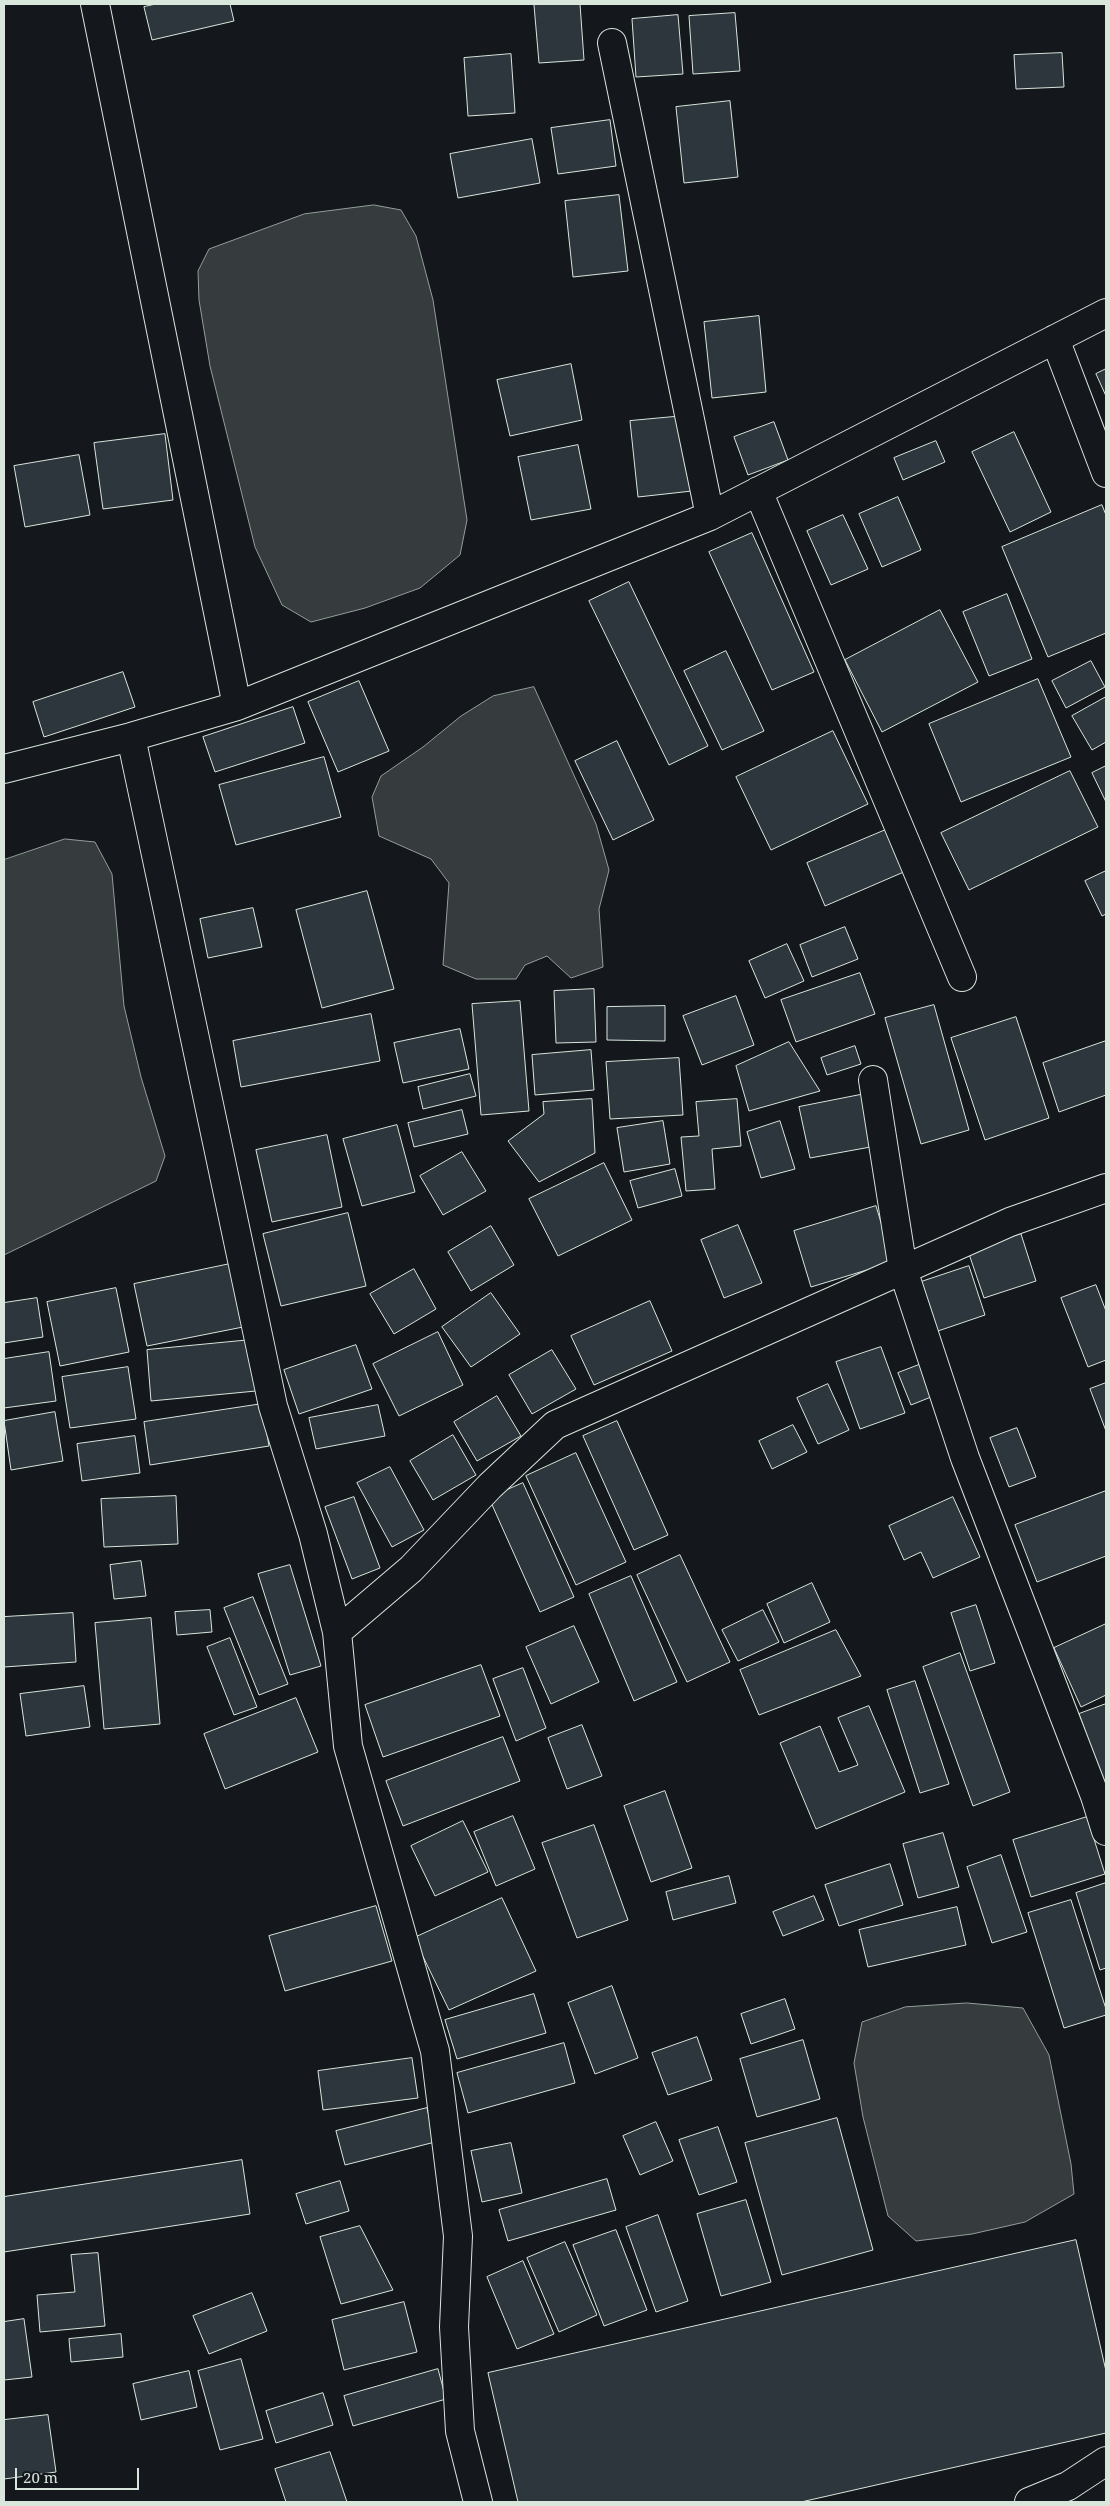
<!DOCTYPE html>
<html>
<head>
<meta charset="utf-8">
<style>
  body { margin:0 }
  #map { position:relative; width:1110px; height:2506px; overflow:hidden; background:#14181c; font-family:"Noto Serif",serif }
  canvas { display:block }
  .frame { position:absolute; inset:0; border:5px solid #d8e6dc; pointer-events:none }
  .scale { position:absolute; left:15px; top:2468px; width:124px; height:22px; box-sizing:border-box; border:2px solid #d8e6dc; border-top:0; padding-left:6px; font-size:15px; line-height:18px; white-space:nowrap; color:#d8e6dc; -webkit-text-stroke:4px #14181c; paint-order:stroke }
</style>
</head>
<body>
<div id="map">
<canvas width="1110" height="2506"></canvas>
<div class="frame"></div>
<div class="scale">20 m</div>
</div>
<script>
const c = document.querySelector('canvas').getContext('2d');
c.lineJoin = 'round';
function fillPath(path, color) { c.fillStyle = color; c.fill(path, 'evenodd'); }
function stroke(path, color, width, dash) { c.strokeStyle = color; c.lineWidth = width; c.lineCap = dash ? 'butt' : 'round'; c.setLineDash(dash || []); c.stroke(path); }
const water = new Path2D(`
  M374 205 401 210 416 236 433 300 467 520 460 555 420 588 365 608 311 622 282 605 255 547 210 366 199 300 198 271 209 249 304 214Z
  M534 687 596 824 609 870 599 909 603 967 571 978 547 956 525 965 516 979H476L443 965 449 883 431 859 379 836 372 797 381 776 423 747 461 716 493 696Z
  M65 839 95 842 112 874 124 1006 141 1077 165 1156 156 1181 4 1255V860Z
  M967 2003 1023 2008 1049 2055 1071 2164 1074 2194 1025 2222 972 2234 916 2241 888 2216 863 2117 854 2063 862 2022 905 2007Z`);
const building = new Path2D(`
  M156 4H230L234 21 152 40 144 7Z
  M580 4 584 60 539 63 534 5Z
  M735 13 740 71 693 74 689 16Z
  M678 15 683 74 636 77 632 19Z
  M1062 53 1064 87 1016 89 1014 55Z
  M511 54 515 113 468 116 464 58Z
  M730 101 738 177 684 183 676 107Z
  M610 120 616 166 558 174 551 128Z
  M532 139 540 183 458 198 450 154Z
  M619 195 628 271 573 277 565 201Z
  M759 316 766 392 712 398 704 322Z
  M571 364 582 420 510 436 497 380Z
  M1106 369V396L1096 374Z
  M684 416 692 491 638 497 630 421Z
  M774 422 788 460 748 475 734 437Z
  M1014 432 1051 512 1010 532 972 452Z
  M165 434 173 500 103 509 94 443Z
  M936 441 945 462 903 480 894 458Z
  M578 445 591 509 531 520 518 457Z
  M79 455 90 515 25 527 14 466Z
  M898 497 921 550 882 567 859 514Z
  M1102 505 1106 515V633L1048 657 1002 547Z
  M843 515 868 569 831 585 807 531Z
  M752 533 814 672 772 690 709 552Z
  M629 582 708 746 669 765 589 601Z
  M1007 594 1032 659 989 676 963 612Z
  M940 610 978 682 882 732 845 660Z
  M726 651 764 731 722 750 684 671Z
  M1091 661 1105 687 1066 708 1052 681Z
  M123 672 135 707 44 737 33 702Z
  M1038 679 1071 757 961 802 929 724Z
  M359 681 389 751 338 772 308 702Z
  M1106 697V742L1092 750 1072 716Z
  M293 707 305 743 215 772 203 737Z
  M833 731 868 804 771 850 736 777Z
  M617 741 654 820 613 840 575 761Z
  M324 757 341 817 236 845 219 785Z
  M1106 766V802L1092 773Z
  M1070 771 1098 827 969 890 941 833Z
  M888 829 906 871 825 906 807 863Z
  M1106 871V914L1102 916 1085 881Z
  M367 891 394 989 322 1008 296 910Z
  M253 908 262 947 208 958 200 919Z
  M845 927 858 959 812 977 800 945Z
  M787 944 804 981 765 998 749 961Z
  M860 973 875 1014 796 1042 781 1000Z
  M594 989 596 1042 556 1043 554 991Z
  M736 996 754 1045 702 1065 683 1016Z
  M520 1001 529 1111 481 1115 472 1004Z
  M934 1005 969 1130 921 1144 885 1018Z
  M665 1006V1041L607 1040V1007Z
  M371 1014 380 1061 241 1087 233 1041Z
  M1016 1017 1049 1118 985 1140 951 1038Z
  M460 1029 469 1069 403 1083 394 1043Z
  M1106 1041V1095L1059 1112 1043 1063Z
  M789 1042 820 1091 749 1111 736 1066Z
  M855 1046 861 1064 827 1075 821 1058Z
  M591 1050 594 1090 535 1095 532 1055Z
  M679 1058 683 1115 610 1119 606 1062Z
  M470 1074 476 1096 423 1109 418 1087Z
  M865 1094 876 1146 810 1158 799 1107Z
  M592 1099 595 1153 539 1182 508 1141 544 1114 543 1102Z
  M737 1099 741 1146 712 1149 715 1189 686 1191 681 1137 699 1136 696 1102Z
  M462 1110 468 1134 414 1147 408 1123Z
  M663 1121 670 1164 624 1172 617 1128Z
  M780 1121 795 1169 761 1178 747 1132Z
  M397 1125 415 1192 362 1206 343 1139Z
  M327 1135 342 1207 272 1222 256 1150Z
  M462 1152 486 1191 443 1215 420 1176Z
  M604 1163 632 1220 558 1256 529 1199Z
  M675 1169 682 1196 638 1208 630 1181Z
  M876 1206 893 1262 811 1287 794 1231Z
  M348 1213 366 1286 281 1306 263 1234Z
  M738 1225 762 1283 724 1298 701 1240Z
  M491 1226 514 1265 471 1291 448 1252Z
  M1021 1234 1036 1281 984 1298 968 1251Z
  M230 1264 243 1327 147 1346 134 1284Z
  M969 1266 985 1315 932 1333 915 1284Z
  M414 1269 436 1309 394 1334 370 1294Z
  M1096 1285 1106 1311V1360L1088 1367 1061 1298Z
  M116 1288 129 1352 60 1366 47 1302Z
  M491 1293 520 1334 471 1367 442 1327Z
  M37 1298 43 1337 4 1343V1303Z
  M650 1301 672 1351 594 1385 571 1336Z
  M438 1332 463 1385 399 1416 373 1364Z
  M251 1340 256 1391 151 1401 147 1350Z
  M356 1345 372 1389 299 1414 284 1370Z
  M881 1347 905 1413 860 1429 836 1362Z
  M552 1350 576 1389 532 1414 509 1375Z
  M49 1352 56 1401 4 1408V1359Z
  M924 1363 936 1395 911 1405 898 1373Z
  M128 1367 136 1419 70 1428 62 1377Z
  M1106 1383V1431L1090 1389Z
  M828 1384 849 1430 818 1444 797 1398Z
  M497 1396 521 1436 477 1461 454 1422Z
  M262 1404 269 1446 150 1465 144 1422Z
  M378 1405 385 1436 316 1449 309 1418Z
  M55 1412 63 1461 11 1470 4 1421Z
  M617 1421 668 1535 634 1550 583 1436Z
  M793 1425 807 1452 772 1469 759 1441Z
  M1017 1428 1036 1477 1009 1487 990 1438Z
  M453 1435 476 1475 433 1500 410 1461Z
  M135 1436 140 1473 82 1481 77 1444Z
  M576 1453 626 1562 576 1585 526 1476Z
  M390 1467 424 1530 392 1547 357 1483Z
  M523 1483 574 1597 540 1612 489 1498Z
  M1106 1491V1556L1037 1582 1015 1525Z
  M176 1496 178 1544 104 1547 101 1499Z
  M354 1497 380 1568 352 1579 325 1507Z
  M953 1497 980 1557 933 1578 921 1552 904 1560 889 1526Z
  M680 1555 730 1662 687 1682 637 1575Z
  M141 1561 146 1596 114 1599 110 1565Z
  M290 1565 321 1666 290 1675 258 1574Z
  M631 1576 677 1682 634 1701 589 1594Z
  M812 1583 830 1622 784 1643 767 1604Z
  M253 1597 288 1684 259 1695 224 1608Z
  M976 1605 995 1663 970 1671 951 1613Z
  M210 1610 212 1632 177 1635 175 1612Z
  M763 1610 779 1642 738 1661 722 1630Z
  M73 1613 76 1662 4 1667V1617Z
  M151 1618 160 1724 104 1729 95 1623Z
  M1106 1624V1695L1081 1707 1054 1648Z
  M574 1626 599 1682 551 1704 526 1647Z
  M836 1630 861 1676 759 1715 740 1670Z
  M230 1638 257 1707 234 1715 207 1647Z
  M960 1653 1010 1792 973 1806 923 1667Z
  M481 1665 500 1716 383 1757 365 1705Z
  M523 1668 546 1728 516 1741 493 1679Z
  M915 1681 949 1784 920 1793 887 1690Z
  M84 1686 90 1727 26 1736 20 1694Z
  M296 1698 318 1752 225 1789 204 1734Z
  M1106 1704V1789L1079 1714Z
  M869 1706 905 1792 816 1829 780 1743 820 1726 839 1772 858 1765 838 1718Z
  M582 1725 602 1776 567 1789 548 1738Z
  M503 1737 520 1781 403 1826 386 1781Z
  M665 1791 692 1868 651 1882 624 1806Z
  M513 1816 535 1869 496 1886 474 1832Z
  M1087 1817 1105 1874 1031 1897 1013 1840Z
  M463 1821 488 1872 435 1896 411 1846Z
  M594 1825 628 1920 577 1938 542 1843Z
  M943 1833 959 1887 918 1898 903 1844Z
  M1001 1855 1027 1932 992 1943 967 1867Z
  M890 1864 903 1905 839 1926 825 1885Z
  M729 1876 736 1903 673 1920 666 1892Z
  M1106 1883V1968L1100 1970 1076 1893Z
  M814 1896 824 1920 783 1936 773 1912Z
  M502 1898 536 1971 449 2010 414 1938Z
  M1071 1900 1106 2009V2015L1064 2028 1028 1913Z
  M376 1906 392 1961 285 1991 269 1936Z
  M957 1907 966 1945 868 1967 859 1930Z
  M612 1986 638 2058 595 2074 568 2003Z
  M534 1994 546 2033 457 2059 445 2020Z
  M785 1999 795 2029 751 2044 741 2014Z
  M697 2037 712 2080 668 2095 652 2053Z
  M803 2040 820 2099 757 2117 740 2059Z
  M564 2043 575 2083 468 2113 457 2073Z
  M412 2058 418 2098 323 2110 318 2071Z
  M427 2108 435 2142 345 2165 336 2131Z
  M837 2118 873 2250 782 2275 745 2143Z
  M656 2122 673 2161 640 2175 623 2136Z
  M718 2127 737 2182 699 2195 679 2140Z
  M511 2143 522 2193 482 2202 471 2151Z
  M242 2160 250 2214 4 2252V2197Z
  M607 2179 616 2210 508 2241 499 2210Z
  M340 2181 349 2211 306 2224 296 2194Z
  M746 2200 771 2282 721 2296 697 2214Z
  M658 2215 688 2301 656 2312 626 2227Z
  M360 2226 393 2290 341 2304 320 2237Z
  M616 2230 647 2310 604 2326 573 2245Z
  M1076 2240 1106 2371V2433L801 2502H518L488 2373Z
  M565 2242 597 2315 559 2332 527 2258Z
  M98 2253 105 2326 40 2332 37 2295 75 2292 71 2255Z
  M523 2261 554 2334 517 2349 487 2277Z
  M252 2293 267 2331 209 2354 193 2316Z
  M404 2302 417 2352 344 2370 332 2320Z
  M24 2319 32 2377 4 2380V2322Z
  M121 2334 123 2357 71 2362 69 2339Z
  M241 2359 263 2439 220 2450 198 2371Z
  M438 2369 446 2399 353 2426 344 2396Z
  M189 2371 197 2407 141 2420 133 2384Z
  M323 2393 333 2425 276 2443 266 2411Z
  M48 2415 56 2472 4 2479V2420Z
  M330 2452 347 2502H286L275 2469Z`);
const minor = new Path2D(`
  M95 4 237 706
  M612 43 710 516
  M1055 339 1106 473
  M758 491 962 977
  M131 737 273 1406 313 1534 337 1632 348 1746 435 2051 458 2236 454 2327 460 2431 478 2502
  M4 769 131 737 237 706 710 516 1106 313
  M873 1080 903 1270 965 1458 1095 1796 1106 1831
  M337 1632 411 1569 490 1486 555 1425 1010 1222 1106 1188
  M1029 2502 1068 2486 1106 2461`);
fillPath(water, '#363b3e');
stroke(water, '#939e99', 1);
fillPath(building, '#2c363c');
stroke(building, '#d8e6dc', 1);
stroke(minor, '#d8e6dc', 30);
stroke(minor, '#14181c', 28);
</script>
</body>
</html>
